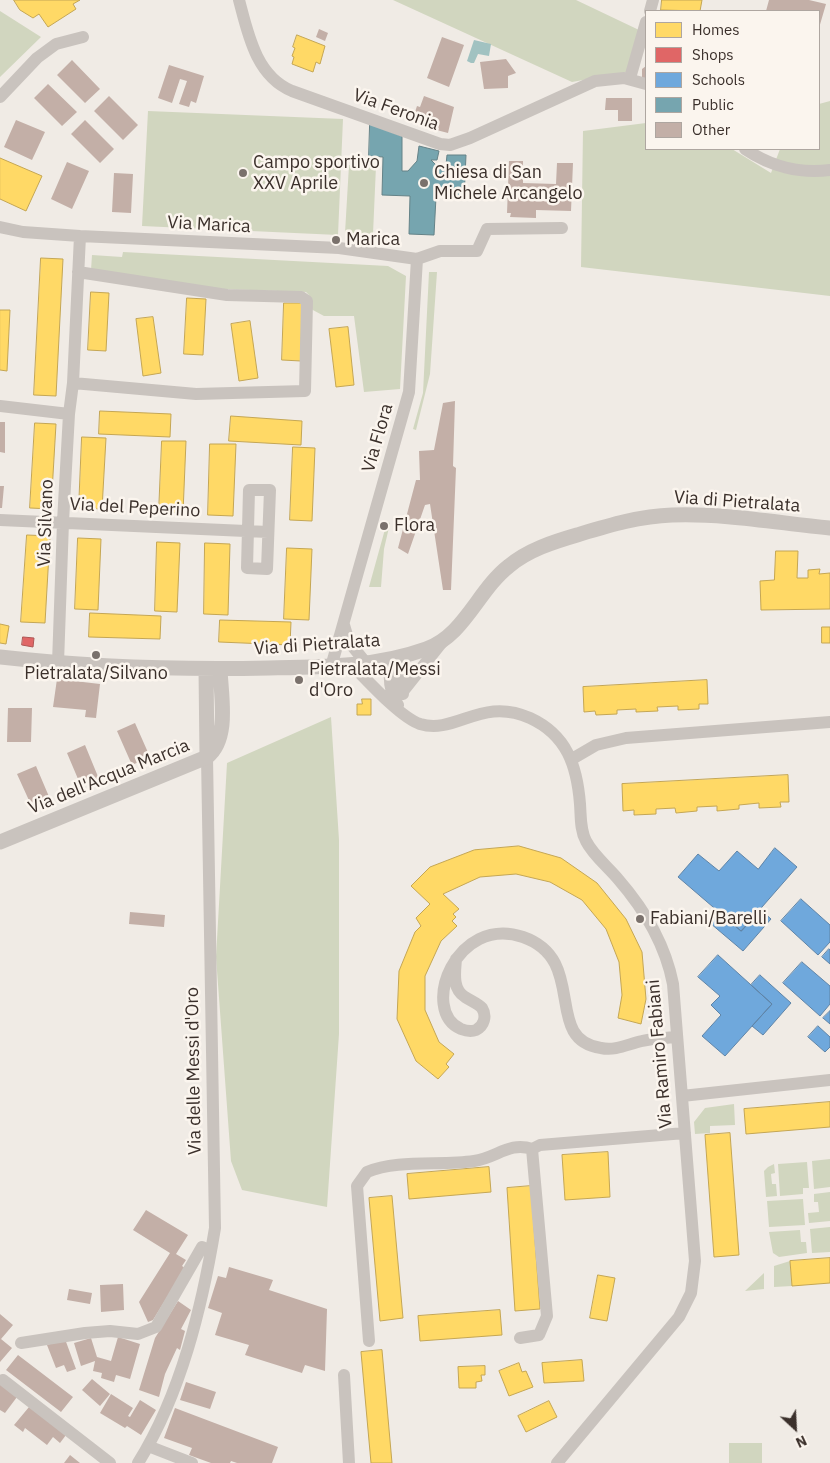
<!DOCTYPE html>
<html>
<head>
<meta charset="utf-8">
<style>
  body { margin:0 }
  #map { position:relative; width:830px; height:1463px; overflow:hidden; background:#f0ebe5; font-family:"IBM Plex Sans",sans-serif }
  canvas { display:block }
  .legend { position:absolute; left:645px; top:10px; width:175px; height:140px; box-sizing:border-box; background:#fbf5ee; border:1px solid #aea6a0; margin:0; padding:6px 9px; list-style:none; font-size:15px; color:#3b302b }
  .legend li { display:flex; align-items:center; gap:10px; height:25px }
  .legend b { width:25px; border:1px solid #aea6a0 }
  .north { position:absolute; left:770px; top:1403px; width:50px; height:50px; -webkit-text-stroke:4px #fbf5ee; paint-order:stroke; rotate:155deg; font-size:14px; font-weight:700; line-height:20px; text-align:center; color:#3b302b }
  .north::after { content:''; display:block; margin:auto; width:18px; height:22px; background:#3b302b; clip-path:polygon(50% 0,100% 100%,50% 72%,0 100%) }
</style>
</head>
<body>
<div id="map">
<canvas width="830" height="1463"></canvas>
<ul class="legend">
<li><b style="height:14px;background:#ffd966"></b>Homes</li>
<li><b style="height:14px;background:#e06666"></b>Shops</li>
<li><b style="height:14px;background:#6fa8dc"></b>Schools</li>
<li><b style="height:14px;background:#76a5af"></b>Public</li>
<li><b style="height:14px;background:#c3afa7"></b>Other</li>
</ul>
<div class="north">N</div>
</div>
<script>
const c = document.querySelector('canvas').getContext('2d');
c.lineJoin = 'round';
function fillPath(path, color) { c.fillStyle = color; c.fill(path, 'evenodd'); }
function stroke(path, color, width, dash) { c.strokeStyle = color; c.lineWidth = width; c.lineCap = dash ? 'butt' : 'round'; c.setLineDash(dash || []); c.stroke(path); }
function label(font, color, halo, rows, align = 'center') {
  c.font = font + ' "IBM Plex Sans",sans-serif'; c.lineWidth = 5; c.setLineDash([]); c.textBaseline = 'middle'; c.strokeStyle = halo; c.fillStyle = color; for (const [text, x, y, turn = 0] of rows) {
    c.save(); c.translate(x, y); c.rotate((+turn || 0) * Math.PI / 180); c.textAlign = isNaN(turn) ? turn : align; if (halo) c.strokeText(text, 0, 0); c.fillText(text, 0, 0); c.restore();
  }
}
const green = new Path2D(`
  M393 0H576L639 30 627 72 572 82Z
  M0 11 41 37 0 77Z
  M830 101V296L581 267 583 131 646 123V149H732L771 173 780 149H819V104Z
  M148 111 343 119 338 235 142 226Z
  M349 165 376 166 373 234 345 233Z
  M123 252 388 266 406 276 400 389 364 392 354 316H324L311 309 309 295 306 292 223 289 91 270 92 255 122 257Z
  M429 272H437L430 374 416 430 413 429 423 393Z
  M387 522 390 523 384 549 381 587H369Z
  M331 717 339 840V1034L327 1207 242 1190 231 1161 216 957 227 763Z
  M734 1104 735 1125 710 1126V1133L695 1134 694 1122 705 1108Z
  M830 1159V1187L814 1189 812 1161Z
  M807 1162 809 1188H803V1194L780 1196 778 1164Z
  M774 1164 775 1173 771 1174 772 1184H776L777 1196 766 1197 764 1171 768 1167Z
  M830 1192V1221L809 1223 808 1213 819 1212 818 1202H814V1194Z
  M803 1199 805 1225 769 1227 767 1201Z
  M830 1227V1252L812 1253 810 1229Z
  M800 1230 801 1242H806L807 1253 779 1257 773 1253 769 1232Z
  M790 1261 792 1286 774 1287V1266Z
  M764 1273V1289L745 1291Z
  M729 1443H762V1463H729Z`);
const water = new Path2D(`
  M474 40 491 44 489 56 478 54 474 63H471L467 61Z`);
const homes = new Path2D(`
  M14 0H80L73 4 76 9 48 27 39 14 33 18 20 10Z
  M662 0H702L700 11 661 10Z
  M297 35 325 46 320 64 316 62 313 72 292 64 294 57 292 56 295 48 293 47Z
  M0 158 42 176 26 211 0 199Z
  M41 258 63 259 56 396 34 395Z
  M91 292 109 293 106 351 88 350Z
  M187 298 206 299 203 355 184 354Z
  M284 303H302L301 361 282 360Z
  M0 310H10L7 371 0 370Z
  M153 317 161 373 143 376 136 319Z
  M250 321 258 378 239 381 231 324Z
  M348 327 354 385 336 387 329 329Z
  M100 411 171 414 170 437 99 434Z
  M231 416 302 421 301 445 229 441Z
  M35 423 56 424 51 509 30 508Z
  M82 437 106 438 102 509 79 508Z
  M162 441H186L183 513 159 512Z
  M210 444H236L233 516 208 515Z
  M293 447 315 448 312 521 290 520Z
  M27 535 50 536 45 623 21 622Z
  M78 538 101 539 98 610 75 609Z
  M157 542 180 543 177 612 155 611Z
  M205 543 230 544 228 615 204 614Z
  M287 548 312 549 309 620 284 619Z
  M776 551H798L797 578H808V570L820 569 819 574 830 573V609L761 610 760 581 774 580Z
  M90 613 161 616 160 639 89 637Z
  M220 620 291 622 290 645 219 642Z
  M0 624 9 626 6 644 0 643Z
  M822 627H830V643H822Z
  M707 680 708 704H699V709L678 710V706L657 707 658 711 636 712V709L617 710V714L596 715 595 711 584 712 583 687Z
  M362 699H371V715H357V704H362Z
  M788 775 789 802H780L781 807 759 808V803L739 805V809L717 811V806L697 807V811L676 813 675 808 656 809V814L634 815V810L623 811 622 784Z
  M519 846 561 858 597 883 626 919 642 952 646 999 641 1024 618 1018 622 995 619 962 606 929 582 900 550 882 516 874 480 877 443 894 459 909 453 914 456 917 452 921 457 926 441 941 425 976V1010L439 1042 454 1054 446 1064 449 1067 438 1079 416 1061 397 1019 399 971 415 932 421 926 416 918 430 904 411 886 430 867 474 850Z
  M830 1102V1127L746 1134 744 1109Z
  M730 1133 739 1255 714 1257 705 1135Z
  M608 1152 610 1197 565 1200 562 1155Z
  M489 1167 491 1192 409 1199 407 1174Z
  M531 1186 540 1309 515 1311 507 1188Z
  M392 1196 403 1318 380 1321 369 1198Z
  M830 1258V1283L792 1286 790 1261Z
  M598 1275 615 1278 607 1321 590 1318Z
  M500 1310 502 1335 420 1341 418 1316Z
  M382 1350 392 1463H371L361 1352Z
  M582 1360 584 1381 544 1383 542 1363Z
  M519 1363 522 1372 526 1371 533 1387 509 1396 499 1371Z
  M485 1366V1375H481L482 1381 476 1382V1388H459L458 1367Z
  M549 1401 557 1417 526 1432 518 1416Z`);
const shops = new Path2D(`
  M23 637 34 638 33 647 22 645Z`);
const schools = new Path2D(`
  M775 848 797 867 741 931 678 877 698 854 719 871 737 851 758 869Z
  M801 899 830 925V942L818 955 781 921Z
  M761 910 771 919 743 951 710 923 719 912 741 931Z
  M829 949 830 950V964L822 957Z
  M718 955 772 1004 725 1056 702 1036 721 1015 711 1005 720 996 698 977Z
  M802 962 830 986V1004L820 1016 783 983Z
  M760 975 791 1003 763 1035 752 1026 772 1004 751 985Z
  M830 1011V1024L823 1018Z
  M818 1026 830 1037V1047L825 1052 808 1037Z`);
const public = new Path2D(`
  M370 124 402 136V171H408L417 161 419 146 439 151 437 160H431L436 165H446L447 155H466L464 199 436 197 434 235 409 234 410 196 382 195 383 157 369 156Z`);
const building = new Path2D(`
  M769 0H809L826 4 819 28V11H766Z
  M319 29 328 33 325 41 316 37Z
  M442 37 464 45 449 87 427 78Z
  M506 59 516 73 508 76V88L484 89 480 62Z
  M72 60 100 89 85 103 57 75Z
  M169 65 204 76 196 103 191 101 189 107 179 104 187 81 180 79 172 103 158 98Z
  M646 66V80L642 77V69Z
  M48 84 77 112 62 126 34 98Z
  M109 96 138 125 123 140 94 111Z
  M424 96 454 107 448 133 421 126 422 124 412 121 417 106 420 107Z
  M606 98H632V121H618V110H605Z
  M16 120 45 132 32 160 4 147Z
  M85 120 114 149 100 163 71 134Z
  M509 161H523V183L556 184 557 163H573L571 211 536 210V218L510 217 511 213H507Z
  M67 162 89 171 72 209 51 199Z
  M114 173 133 174 131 213 112 212Z
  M455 401 453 466 456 468 451 590H443L430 504 425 505 408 554 398 548 416 480H420L419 451 434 450 443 403Z
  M0 422H5V453L0 452Z
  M0 486H4L2 508H0Z
  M57 679 100 684 96 718 85 717 86 710 53 707Z
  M8 708H32L31 742H7Z
  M135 723 150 757 132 765 117 731Z
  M85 745 99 779 81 786 67 753Z
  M36 766 50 799 32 807 17 774Z
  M130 912 165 915 164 927 129 924Z
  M146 1210 188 1235 176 1254 186 1260 182 1266 185 1268 153 1320 148 1322 139 1302 170 1253 133 1230Z
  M229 1267 273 1280 269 1290 327 1309 325 1371 305 1365 302 1373 245 1355 249 1345 215 1335 222 1313 208 1308 218 1276 226 1278Z
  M123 1284 124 1310 101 1312 100 1285Z
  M69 1289 92 1293 90 1304 67 1300Z
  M178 1301 191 1310 181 1329 185 1331 180 1350 177 1348 165 1374 159 1397 139 1390 155 1338Z
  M0 1314 13 1325 1 1339 12 1348 0 1362Z
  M118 1337 140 1344 130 1379 116 1375 114 1382 101 1378 102 1373 93 1371 95 1361 81 1366 74 1343 91 1338 97 1357 111 1361Z
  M65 1339 76 1369 67 1372 64 1365 56 1368 47 1345Z
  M18 1355 73 1397 61 1412 6 1370Z
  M92 1379 110 1394 100 1406 82 1390Z
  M186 1382 216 1392 210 1409 180 1400Z
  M0 1384 17 1397 5 1413 0 1410Z
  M111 1394 133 1408 128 1416 130 1417 140 1400 156 1410 141 1435 127 1426 125 1428 100 1413Z
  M29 1407 66 1435 60 1443 53 1437 47 1445 25 1428 23 1432 14 1425Z
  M175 1408 278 1447 272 1463H237L231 1461 230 1463H211L189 1455 192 1448 164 1438Z
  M70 1455 80 1463H64Z`);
const minor = new Path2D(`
  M239 0C248 34 256 76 292 91L440 144 450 145 470 138 595 81 624 78 646 84
  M650 11 653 0
  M630 78 646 22
  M0 97 37 58 56 44 83 37
  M745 149C770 166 800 174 830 170
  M0 227 23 232 80 236 339 248 417 259 440 251H477L487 229 562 228
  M73 383 196 394 305 391 307 301 301 297 227 295 78 272
  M0 406 69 414
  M249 490H270L267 569 247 568Z
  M0 520 268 532
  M344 625 349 642 366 663
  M392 659C388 675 389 691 398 705
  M392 659 401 674 403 694
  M58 663 63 522 69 414 73 383 80 236
  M352 665C368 681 400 717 420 724 456 735 481 696 530 718 567 735 577 766 580 804 581 817 580 830 586 841 593 855 608 867 618 879 645 910 665 943 673 984L695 1261 691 1293 679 1317 557 1463
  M331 667 409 392 417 259
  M404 690 443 641
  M572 759 596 745 626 738 830 722
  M456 959C455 972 452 989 465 997 471 1001 477 1003 482 1008 487 1016 484 1026 476 1030 471 1032 466 1031 461 1029 419 1011 456 914 523 937 589 960 542 1040 601 1048 616 1051 628 1044 642 1041 653 1038 665 1038 676 1037
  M682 1096 830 1080
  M520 1338 539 1335 547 1316 532 1149
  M369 1341 357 1186 367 1172C397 1159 441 1166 474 1161 496 1158 510 1141 532 1149L540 1145 685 1133
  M21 1343 85 1333 110 1331 138 1334 156 1327 202 1247 211 1251
  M344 1375 349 1463
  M3 1380 110 1463
  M148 1446 192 1463
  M138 1463C181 1394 202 1307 215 1228L207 757`);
const tertiary = new Path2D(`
  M0 657C89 667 179 670 269 668 322 667 376 667 426 649 464 636 478 590 509 566 528 550 553 542 577 535 607 526 639 516 672 515 724 513 778 523 830 528
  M206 669 207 757
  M0 842 207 757C230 739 221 696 220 669`);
const markers = [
  [243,173,5,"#7a716c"],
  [424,183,5,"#7a716c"],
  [336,240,5,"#7a716c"],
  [384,526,5,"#7a716c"],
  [96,655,5,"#7a716c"],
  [299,680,5,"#7a716c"],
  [640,919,5,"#7a716c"]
];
const streetNames = [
  ["Via Feronia",396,110,20],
  ["Via Marica",209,225,3],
  ["Via Flora",378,438,-74],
  ["Via di Pietralata",737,502,4],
  ["Via del Peperino",135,508,3],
  ["Via Silvano",46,523,-88],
  ["Via di Pietralata",317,645,-4],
  ["Via dell'Acqua Marcia",109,777,-22],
  ["Via Ramiro Fabiani",660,1054,-95],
  ["Via delle Messi d'Oro",194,1071,-91]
];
const poiNames = [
  ["Campo sportivo",253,163],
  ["XXV Aprile",253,184],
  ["Chiesa di San",434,173],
  ["Michele Arcangelo",434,194],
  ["Marica",346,240],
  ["Flora",394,526],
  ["Pietralata/Messi",309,670],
  ["d'Oro",309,691],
  ["Pietralata/Silvano",96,674,"center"],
  ["Fabiani/Barelli",650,919]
];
fillPath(green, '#d1d6bf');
fillPath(water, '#a1c2c1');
fillPath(homes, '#ffd966');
stroke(homes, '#c4a654', 1);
fillPath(shops, '#e06666');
stroke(shops, '#ae5654', 1);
fillPath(schools, '#6fa8dc');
stroke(schools, '#5f84a7', 1);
fillPath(public, '#76a5af');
stroke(public, '#648287', 1);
fillPath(building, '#c3afa7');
stroke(minor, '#c9c3be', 12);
stroke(tertiary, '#c9c3be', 15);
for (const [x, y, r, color] of markers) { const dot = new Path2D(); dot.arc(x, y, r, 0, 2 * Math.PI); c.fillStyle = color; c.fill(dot); stroke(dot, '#fbf5ee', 2); }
label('18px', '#3b302b', '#fbf5ee', streetNames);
label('18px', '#3b302b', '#fbf5ee', poiNames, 'left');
</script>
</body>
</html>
